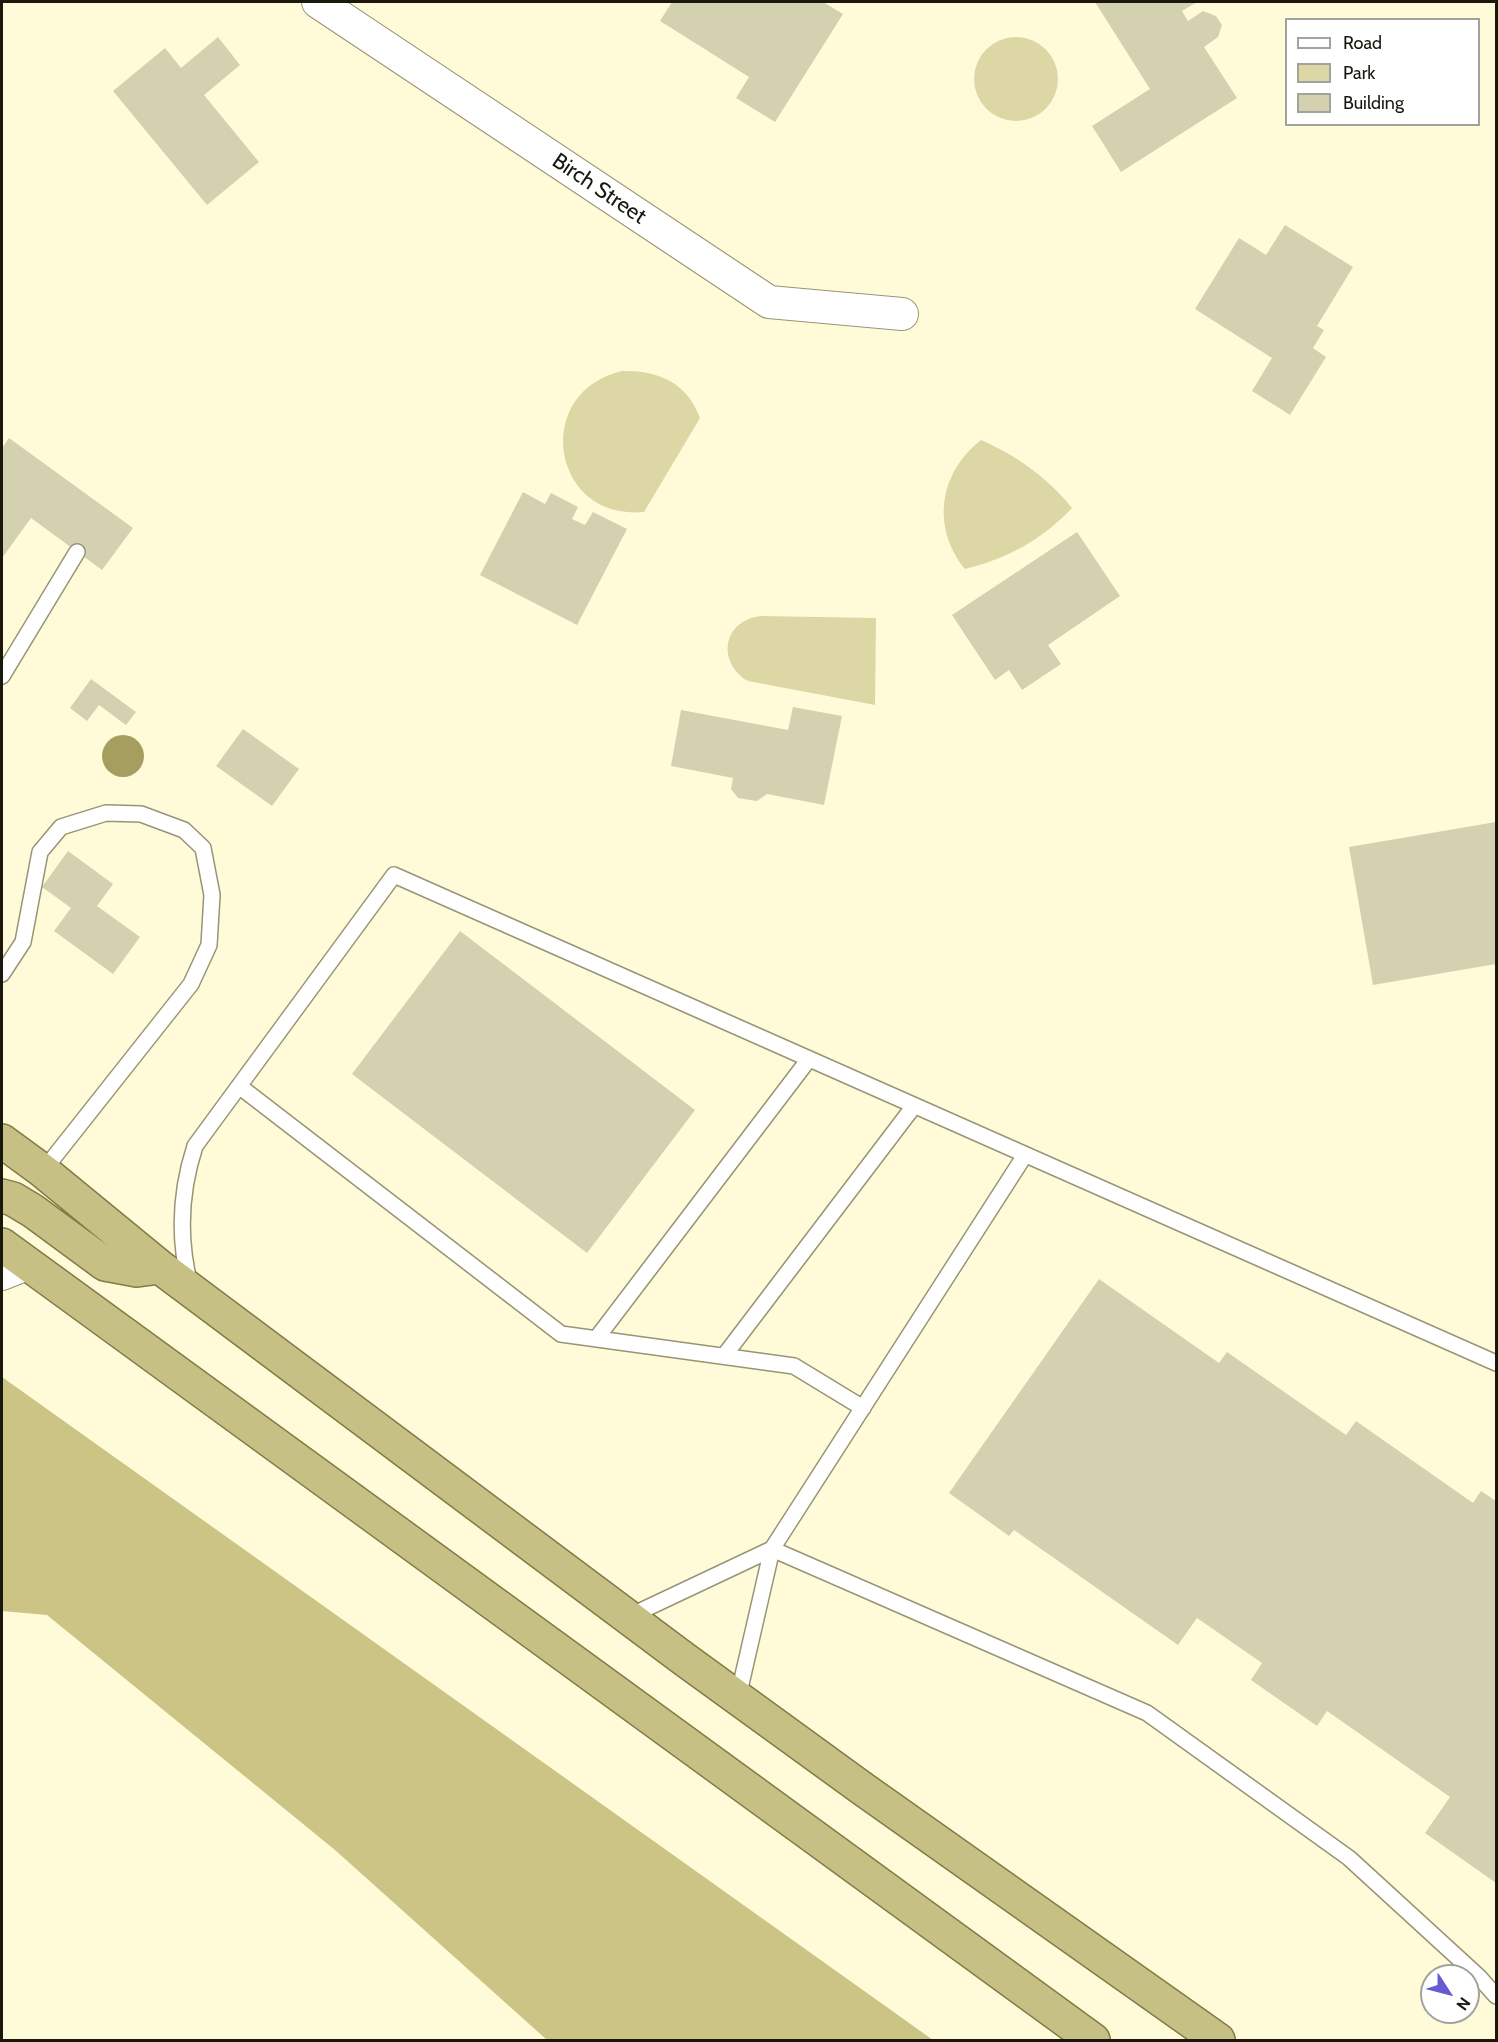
<!DOCTYPE html>
<html>
<head>
<meta charset="utf-8">
<style>
  body { margin:0 }
  #map { position:relative; width:1498px; height:2042px; overflow:hidden; background:#fffbd9; font-family:Cabin,sans-serif }
  canvas { display:block }
  .frame { position:absolute; inset:0; border:3px solid #1a180c; pointer-events:none }
  .legend { position:absolute; left:1285px; top:18px; width:195px; height:108px; box-sizing:border-box; background:#fff; border:2px solid #a3a39e; margin:0; padding:8px 10px; list-style:none; font-size:18px; color:#1a180c }
  .legend li { display:flex; align-items:center; gap:12px; height:30px }
  .legend b { width:30px; border:2px solid #a3a39e }
  .north { position:absolute; left:1420px; top:1964px; width:60px; height:60px; box-sizing:border-box; background:#fff; border:2px solid #a3a39e; border-radius:50%; rotate:126deg; font-size:16px; font-weight:700; line-height:24px; text-align:center; color:#1a180c }
  .north::after { content:''; display:block; margin:auto; width:21px; height:27px; background:#655ad3; clip-path:polygon(50% 0,100% 100%,50% 72%,0 100%) }
</style>
</head>
<body>
<div id="map">
<canvas width="1498" height="2042"></canvas>
<div class="frame"></div>
<ul class="legend">
<li><b style="height:8px;background:#fff"></b>Road</li>
<li><b style="height:16px;background:#ddd7a5"></b>Park</li>
<li><b style="height:16px;background:#d4d1b0"></b>Building</li>
</ul>
<div class="north">N</div>
</div>
<script>
const c = document.querySelector('canvas').getContext('2d');
c.lineJoin = 'round';
function fillPath(path, color) { c.fillStyle = color; c.fill(path, 'evenodd'); }
function stroke(path, color, width, dash) { c.strokeStyle = color; c.lineWidth = width; c.lineCap = dash ? 'butt' : 'round'; c.setLineDash(dash || []); c.stroke(path); }
function label(font, color, halo, rows, align = 'center') {
  c.font = font + ' Cabin,sans-serif'; c.lineWidth = 4.5; c.setLineDash([]); c.textBaseline = 'middle'; c.strokeStyle = halo; c.fillStyle = color; for (const [text, x, y, turn = 0] of rows) {
    c.save(); c.translate(x, y); c.rotate((+turn || 0) * Math.PI / 180); c.textAlign = isNaN(turn) ? turn : align; if (halo) c.strokeText(text, 0, 0); c.fillText(text, 0, 0); c.restore();
  }
}
const green = new Path2D(`
  M974 79a42 42 0 1 1 84 0a42 42 0 1 1-84 0Z
  M622 371C657 370 687 382 700 418L644 512C551 521 531 392 622 371Z
  M981 440C1017 456 1047 477 1072 508 1043 539 1007 559 965 569 931 527 939 473 981 440Z
  M761 616 876 618 875 705 748 681C716 662 723 620 761 616Z`);
const forest = new Path2D(`
  M2 1377 933 2040H547L335 1850 47 1615 2 1611Z`);
const water = new Path2D(`
  M102 756a21 21 0 1 1 42 0a21 21 0 1 1-42 0Z`);
const building = new Path2D(`
  M672 2H823L843 14 775 122 736 98 749 77 660 21Z
  M1095 2H1197L1182 11 1188 21 1203 11 1216 16 1222 25 1218 37 1204 47 1237 98 1121 172 1092 126 1150 89Z
  M218 37 240 65 204 95 259 162 207 205 113 91 165 48 181 68Z
  M1285 225 1353 267 1317 326 1324 330 1313 348 1326 357 1290 415 1252 391 1272 358 1195 309 1239 238 1266 255Z
  M9 438 133 528 102 570 31 518 2 558V448Z
  M523 492 545 504 551 493 578 507 572 519 585 525 593 512 627 529 577 625 480 575Z
  M1077 532 1120 596 1048 645 1061 664 1022 690 1009 670 995 680 952 615Z
  M91 679 136 712 126 725 99 705 87 721 70 708Z
  M793 707 842 716 824 805 767 794 757 801 738 798 731 789 733 778 671 766 681 710 788 730Z
  M243 729 299 769 272 806 216 766Z
  M1496 822V964L1373 985 1349 847Z
  M68 851 113 884 97 906 140 937 113 974 54 931 71 908 42 887Z
  M460 931 695 1110 587 1253 352 1074Z
  M1099 1279 1219 1363 1227 1352 1346 1435 1356 1421 1473 1503 1481 1491 1496 1501V1883L1425 1833 1450 1797 1327 1711 1317 1726 1251 1680 1262 1663 1197 1618 1178 1645 1014 1530 1009 1536 949 1493Z`);
const service = new Path2D(`
  M2 676 77 552
  M2 974 23 942 40 852 61 827 106 813 141 814 184 830 203 848 212 895 209 945 191 984 43 1171
  M239 1086 561 1334 794 1366 863 1408
  M190 1285C178 1238 180 1192 195 1146L394 875 1496 1363
  M596 1339 809 1059
  M724 1356 914 1106
  M628 1617 772 1549 1147 1713 1349 1858 1479 1977 1496 1996
  M738 1697 772 1549 1025 1155`);
const minor = new Path2D(`
  M318 2 769 302 902 314
  M2 1274 27 1264`);
const trunk = new Path2D(`
  M2 1141 43 1171 160 1267 684 1659 863 1789 1218 2040
  M2 1196 13 1199 33 1211 105 1264 137 1270 160 1267
  M2 1245 1093 2040`);
const streetNames = [
  ["Birch Street",599,189,34]
];
fillPath(green, '#ddd7a5');
fillPath(forest, '#ccc484');
fillPath(water, '#a69e5f');
fillPath(building, '#d4d1b0');
stroke(service, '#989475', 18);
stroke(minor, '#989475', 34);
stroke(trunk, '#817b46', 36);
stroke(service, '#fff', 15);
stroke(minor, '#fff', 32);
stroke(trunk, '#c7c084', 33);
label('22px', '#1a180c', '#fff', streetNames);
</script>
</body>
</html>
